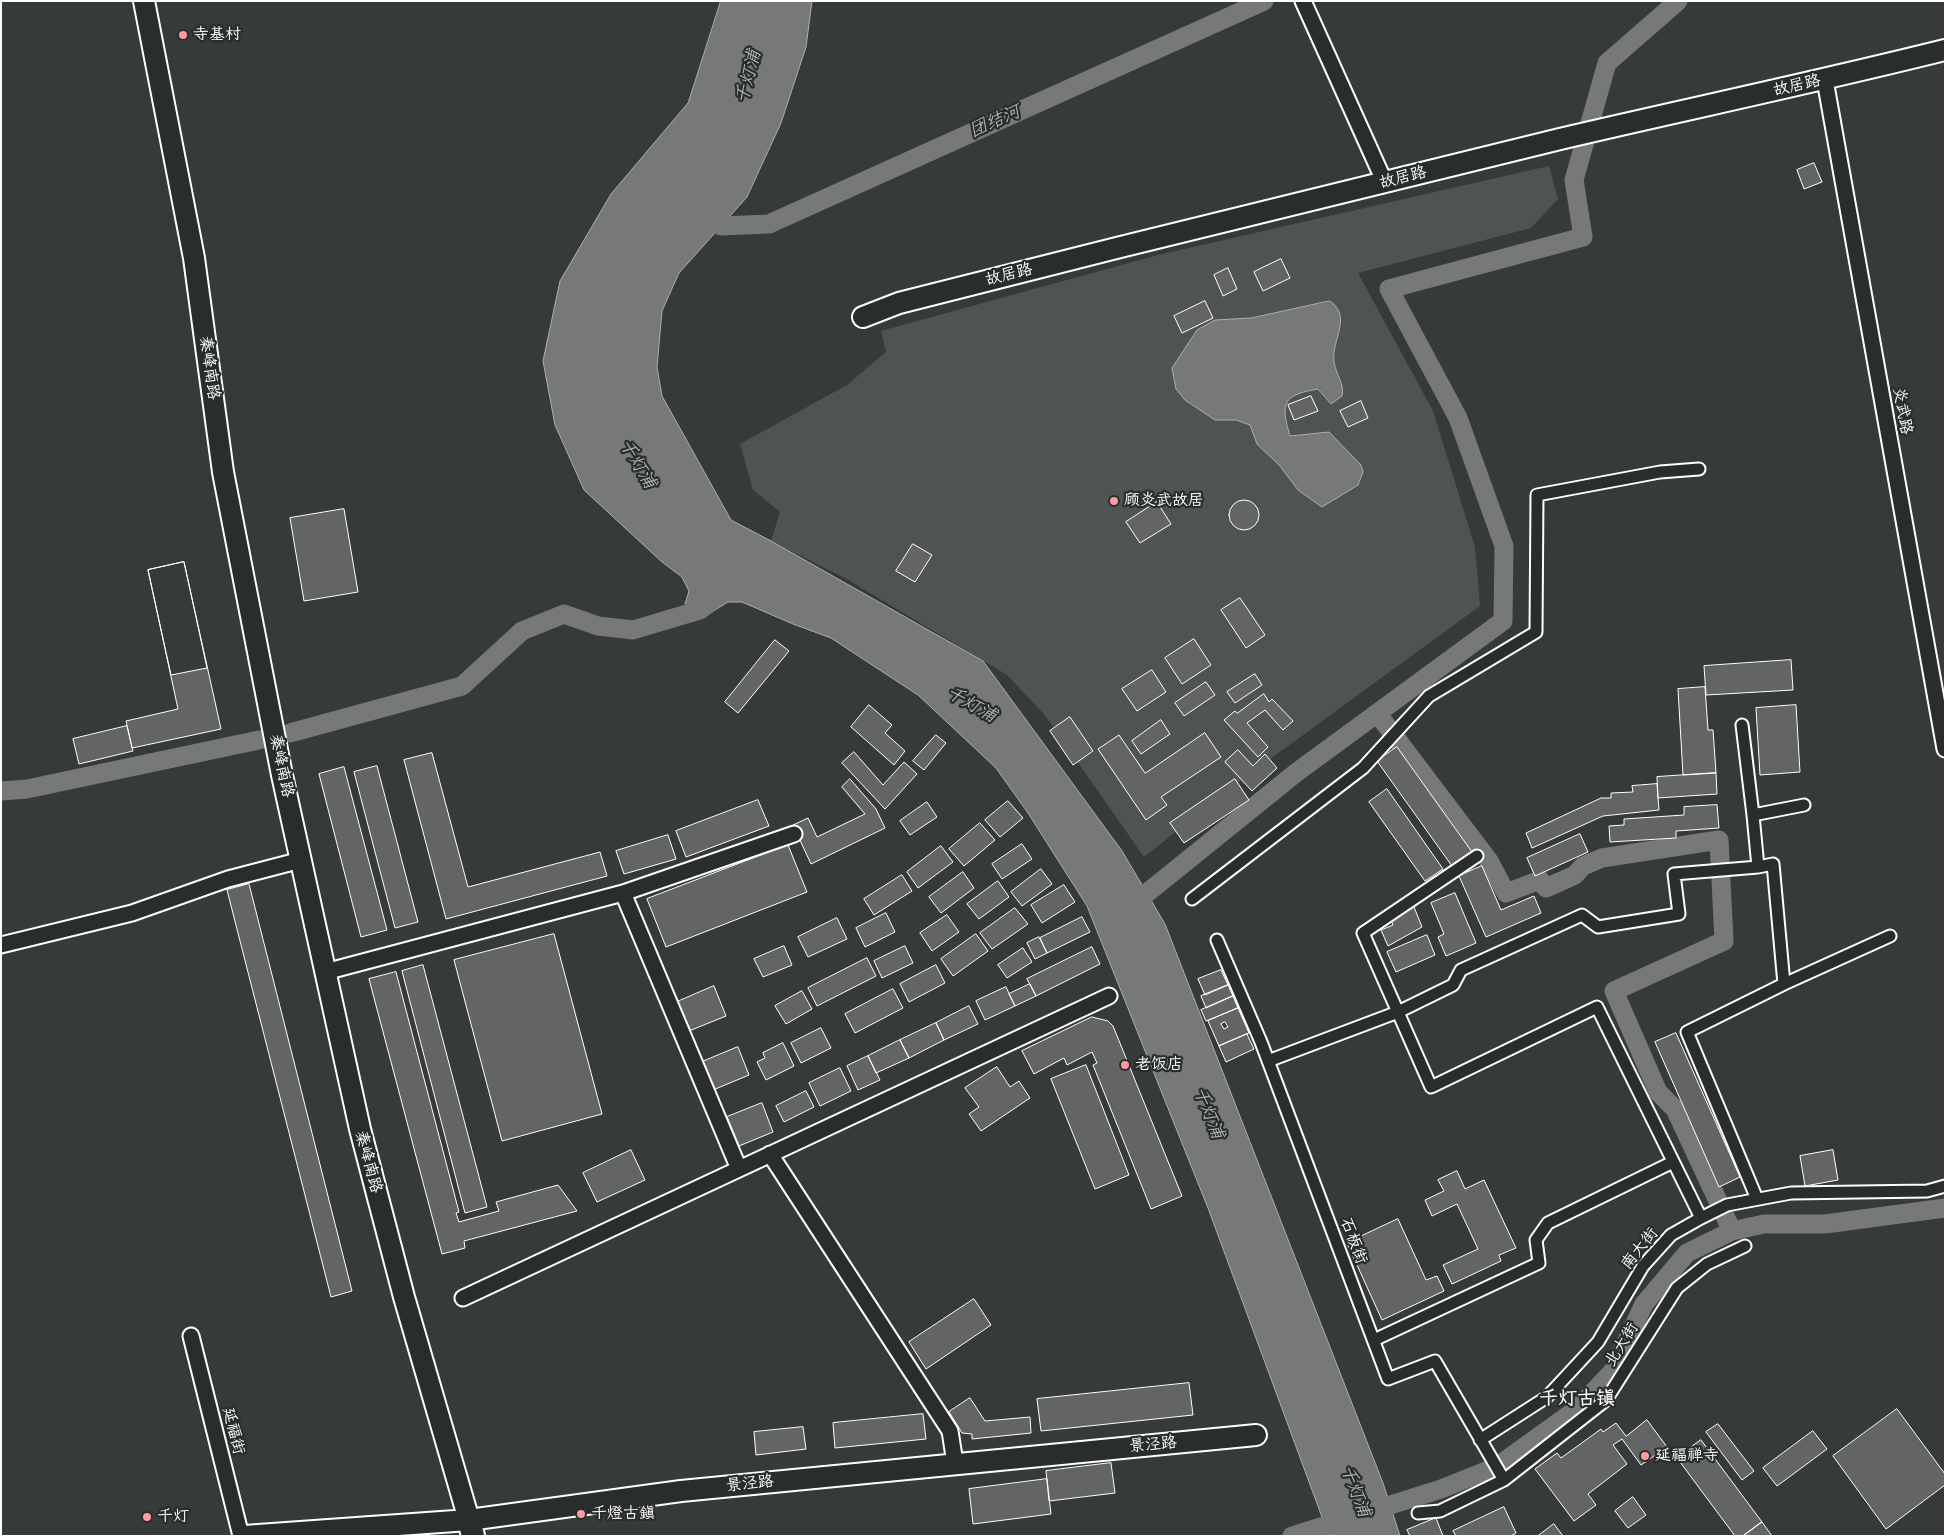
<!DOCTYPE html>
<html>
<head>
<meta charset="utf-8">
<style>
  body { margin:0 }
  #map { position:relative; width:1946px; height:1537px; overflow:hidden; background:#373a3b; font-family:Sriracha,sans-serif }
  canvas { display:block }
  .frame { position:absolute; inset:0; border:2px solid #fff; pointer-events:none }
</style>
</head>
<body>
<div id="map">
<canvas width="1946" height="1537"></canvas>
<div class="frame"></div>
</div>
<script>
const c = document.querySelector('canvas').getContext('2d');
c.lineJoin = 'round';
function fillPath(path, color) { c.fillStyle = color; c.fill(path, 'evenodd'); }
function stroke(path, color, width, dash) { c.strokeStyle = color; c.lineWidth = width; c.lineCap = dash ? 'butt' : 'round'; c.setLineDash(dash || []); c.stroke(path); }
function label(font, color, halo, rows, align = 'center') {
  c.font = font + ' Sriracha,"LXGW WenKai TC",sans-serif'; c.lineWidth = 4.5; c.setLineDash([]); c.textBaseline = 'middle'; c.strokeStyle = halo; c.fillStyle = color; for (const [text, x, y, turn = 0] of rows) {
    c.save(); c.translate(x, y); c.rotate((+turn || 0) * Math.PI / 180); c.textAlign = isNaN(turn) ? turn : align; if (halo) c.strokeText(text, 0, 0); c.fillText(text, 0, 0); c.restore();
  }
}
const green = new Path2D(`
  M1549 166 1558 199 1531 228 1358 273 1433 411 1475 547 1480 606 1240 781 1144 857 1044 714 1007 675 845 578 771 541 780 512 753 490 740 444 847 385 886 352 881 331 1158 255Z`);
const water = new Path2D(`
  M721 1H812L806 47 781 123 747 197 679 273 662 311 657 367 662 396 731 520 771 541 983 661 1122 851 1165 924 1383 1483 1400 1536H1329L1208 1208 1087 906 1028 813 996 768 918 695 831 638 793 624 742 602H728L704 617 689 612 685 604 689 591 682 577 662 562 584 490 555 425 543 361 560 281 611 194 688 103Z
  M1330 301C1353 317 1331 340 1334 362 1336 375 1345 384 1342 396L1331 404 1318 389C1283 395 1280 402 1290 436L1329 432 1361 465 1363 472 1358 485 1322 507 1298 490 1280 466 1257 444 1250 425 1236 420H1215L1185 400 1176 389 1172 368 1197 330 1215 320 1251 318Z`);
const canal = new Path2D(`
  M721 226 769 224 1264 1
  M1377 713 1489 861 1506 893 1540 880 1546 888 1575 875 1583 866 1602 858 1719 840 1724 941 1614 991 1658 1092 1675 1109 1732 1231
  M290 733 462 686 522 631 564 614 598 626 633 630 700 610 712 601
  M1 791 27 789 259 740
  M1147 893 1297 772 1503 621 1504 546 1458 418 1389 289 1583 237 1574 180 1607 63 1678 1
  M1502 1463 1577 1409 1613 1371 1644 1304 1687 1253 1732 1231 1764 1224H1825L1945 1208
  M1292 1536 1441 1489 1491 1469`);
const building = new Path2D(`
  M1814 163 1822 182 1804 189 1797 170Z
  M1281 259 1290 278 1263 291 1254 272Z
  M1228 268 1237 289 1223 296 1214 275Z
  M1205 301 1213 318 1182 333 1174 316Z
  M1311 396 1318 411 1294 420 1288 405Z
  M1361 401 1368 418 1348 427 1340 411Z
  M1229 515a15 15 0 1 1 30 0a15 15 0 1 1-30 0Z
  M1157 502 1171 524 1140 543 1126 522Z
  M344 509 358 592 304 601 290 518Z
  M913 544 932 555 915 582 896 571Z
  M184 562 221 729 132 748 126 721 178 709 148 570Z
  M184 562 207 668 171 675 148 570Z
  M1240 598 1265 635 1246 648 1221 610Z
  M1194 639 1211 665 1182 684 1165 658Z
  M775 640 789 651 738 713 725 702Z
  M1791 660 1793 690 1706 695 1704 666Z
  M1152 670 1166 692 1137 711 1122 689Z
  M1255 674 1262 685 1235 703 1227 692Z
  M1206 682 1215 695 1184 716 1175 703Z
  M1705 687 1708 730H1713L1716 773 1683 775 1678 689Z
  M1264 694 1269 702 1272 699 1293 721 1283 730 1265 710 1247 723 1268 747 1258 757 1224 720 1235 711 1237 713Z
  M869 705 892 725 885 733 905 751 894 765 851 727Z
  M1796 705 1800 772 1760 775 1756 708Z
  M1070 717 1093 751 1073 765 1050 731Z
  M1161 720 1170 734 1141 754 1132 741Z
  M127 726 133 751 79 764 73 739Z
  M1205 733 1221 757 1161 797 1167 805 1146 820 1098 749 1119 735 1145 773Z
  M936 735 946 743 924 770 913 761Z
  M1397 747 1472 852 1452 866 1377 761Z
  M1238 750 1253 766 1265 754 1277 768 1252 791 1225 762Z
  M854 752 883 785 904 762 917 774 885 809 842 763Z
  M432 753 468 887 600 852 607 876 446 919 404 760Z
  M377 766 418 922 395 928 354 772Z
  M344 767 387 930 361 937 319 774Z
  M1716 773 1717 794 1658 798 1657 777Z
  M850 779 876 809 885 828 811 864 793 825 808 818 817 837 865 814 842 787Z
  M1235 779 1249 800 1184 843 1170 823Z
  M1657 784 1659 810 1603 816 1532 848 1526 833 1601 798H1611V793L1633 792 1632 786Z
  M1387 789 1443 869 1425 881 1369 802Z
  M758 800 769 826 686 857 676 831Z
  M1008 801 1023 818 1000 837 985 820Z
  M927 802 937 817 910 835 900 821Z
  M1717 805 1719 828 1676 831V838L1610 842 1609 826 1624 825V819L1684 815V807Z
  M980 823 995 840 964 866 949 849Z
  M1580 834 1588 852 1535 876 1527 858Z
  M668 835 676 859 624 874 616 851Z
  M1022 844 1032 859 1002 879 992 864Z
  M788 845 807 892 666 947 647 899Z
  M941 846 953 862 918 888 907 872Z
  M1482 866 1501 910 1534 896 1541 913 1486 937 1459 876Z
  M1041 869 1052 884 1022 906 1011 892Z
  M963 872 974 888 941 913 929 897Z
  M902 875 912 891 874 915 864 899Z
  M998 881 1009 897 979 919 967 904Z
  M249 884 352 1291 331 1297 227 890Z
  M1064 885 1075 902 1042 923 1031 905Z
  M1455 893 1476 943 1446 956 1438 937 1444 934 1431 903Z
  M1414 907 1422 927 1388 946 1381 930 1393 925 1390 918Z
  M1015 908 1028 924 992 949 980 933Z
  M886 913 895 932 865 947 856 928Z
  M947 915 959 932 932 951 920 933Z
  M1082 917 1090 932 1047 953 1040 938Z
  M837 918 847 939 808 957 798 937Z
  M554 934 602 1114 502 1141 454 960Z
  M976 934 988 951 953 976 941 959Z
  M1427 935 1435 955 1396 972 1387 952Z
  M1039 937 1047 953 1035 959 1027 943Z
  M784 946 792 965 763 977 754 959Z
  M905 946 913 963 882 978 874 961Z
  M1092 947 1100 964 1036 996 1027 979Z
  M1023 948 1032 962 1007 978 998 965Z
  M867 958 876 976 817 1006 808 988Z
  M423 965 487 1207 465 1213 402 971Z
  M936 965 945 983 909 1002 900 984Z
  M1221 970 1228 985 1205 995 1198 979Z
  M396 972 459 1212 456 1213 459 1222 499 1211 496 1202 558 1185 577 1211 464 1241 465 1248 442 1254 369 979Z
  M1030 984 1036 996 1015 1006 1009 994Z
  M1228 985 1233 996 1206 1008 1201 996Z
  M714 986 726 1016 689 1031 677 1002Z
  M1006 987 1015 1006 985 1020 976 1001Z
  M893 989 903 1008 855 1033 845 1014Z
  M802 991 812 1009 786 1024 775 1006Z
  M1233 996 1238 1008 1206 1021 1201 1010Z
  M969 1006 978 1024 944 1040 936 1023Z
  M1238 1008 1249 1033 1219 1046 1208 1021ZM1225 1022 1228 1027 1224 1029 1221 1024Z
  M1092 1017 1108 1021 1113 1026 1182 1196 1151 1209 1093 1065 1097 1063 1092 1052 1067 1065 1064 1058 1034 1074 1022 1051Z
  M936 1023 944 1040 909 1058 900 1040Z
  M821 1028 831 1048 801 1063 791 1043Z
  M1676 1033 1740 1177 1719 1187 1655 1042Z
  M1247 1034 1254 1049 1226 1062 1219 1046Z
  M900 1040 909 1058 876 1073 868 1056Z
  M783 1043 794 1066 766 1080 757 1062 765 1058 763 1053Z
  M738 1047 749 1075 713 1090 702 1062Z
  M868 1056 880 1080 858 1090 847 1066Z
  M1086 1065 1129 1175 1095 1189 1051 1079Z
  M997 1067 1010 1087 1019 1081 1030 1098 981 1131 969 1114 979 1107 965 1088Z
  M840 1068 851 1091 820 1106 809 1083Z
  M806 1091 814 1107 784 1122 776 1106Z
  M762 1103 773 1132 739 1146 727 1117Z
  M631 1150 645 1180 597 1202 583 1173Z
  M1833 1150 1838 1180 1805 1186 1800 1156Z
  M1457 1171 1465 1189 1484 1180 1516 1248 1499 1255 1501 1261 1452 1284 1443 1265 1478 1249 1457 1204 1432 1216 1425 1200 1444 1191 1438 1180Z
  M1398 1219 1426 1280 1437 1276 1444 1291 1382 1320 1347 1243Z
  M974 1299 991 1325 926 1369 909 1342Z
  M1189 1383 1193 1415 1041 1431 1037 1399Z
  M970 1398 985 1421 1030 1417 1031 1433 972 1439V1434L962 1433 949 1412Z
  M1897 1409 1945 1474V1485L1886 1529 1833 1456Z
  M923 1414 926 1439 835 1448 833 1423Z
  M1647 1420 1667 1447 1641 1465 1622 1439 1613 1445 1627 1464 1588 1494 1596 1505 1574 1521 1535 1469 1557 1453 1561 1458 1601 1429 1603 1432 1616 1423 1626 1436Z
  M1718 1424 1754 1471 1742 1480 1706 1432Z
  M803 1427 806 1449 756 1455 754 1432Z
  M1813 1431 1827 1449 1777 1486 1763 1468Z
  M1701 1440 1762 1522 1743 1536H1735L1677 1458Z
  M1111 1463 1115 1493 1049 1501 1046 1471Z
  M1047 1479 1051 1514 973 1524 969 1489Z
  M1633 1497 1646 1515 1628 1528 1615 1511Z
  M1504 1507 1516 1533 1511 1536H1456L1453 1531Z
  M1436 1518 1443 1536H1410L1407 1530Z
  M1762 1522 1772 1536H1743Z
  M1554 1524 1563 1536H1538Z`);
const pedestrian = new Path2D(`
  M1742 725 1753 815
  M1477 856 1363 933 1431 1087 1597 1007 1701 1218
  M1758 867 1773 864 1784 984
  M1192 899 1363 768 1429 696 1536 632 1537 495 1660 472 1699 469
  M1217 940 1261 1042 1388 1379 1435 1361 1504 1480
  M1268 1061 1398 1012 1453 985 1461 970 1582 915 1598 927 1679 914 1674 874 1758 867 1753 815 1804 805
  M1757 1199 1687 1032 1784 984 1890 936
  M1374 1340 1539 1263 1536 1240 1548 1223 1673 1162
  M1480 1440 1547 1397 1598 1342 1643 1266 1671 1235 1701 1218 1727 1205 1791 1193 1927 1191 1945 1186
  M1418 1513 1440 1511 1504 1480 1606 1400 1677 1288 1707 1264 1745 1246`);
const minor = new Path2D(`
  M1303 1 1385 183
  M1825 80 1945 749
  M623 893 739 1169
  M1 945 132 913 228 879 301 860
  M325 972 623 893 794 834
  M770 1154 950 1431 955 1463
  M463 1298 1109 996
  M191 1336 241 1536`);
const tertiary = new Path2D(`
  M144 1 194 258 223 472 282 775 360 1129 404 1297 469 1520
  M863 317 899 303C1119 247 1339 192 1560 139 1688 109 1817 82 1945 50
  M244 1536 469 1520 681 1491 1256 1435`);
const secondary = new Path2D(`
  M469 1520 473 1536`);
const markers = [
  [183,35,5,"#ff9aa2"],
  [1114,501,5,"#ff9aa2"],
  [1125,1065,5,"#ff9aa2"],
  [1645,1456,5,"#ff9aa2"],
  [581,1514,5,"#ff9aa2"],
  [147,1517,5,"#ff9aa2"]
];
const poiNames = [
  ["寺基村",193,35],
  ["顾炎武故居",1124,501],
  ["老饭店",1135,1065],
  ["延福禅寺",1655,1456],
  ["千燈古鎮",591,1514],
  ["千灯",157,1517]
];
const streetNames = [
  ["故居路",1797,86,-13],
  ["故居路",1403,178,-14],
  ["故居路",1009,275,-14],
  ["秦峰南路",209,368,82],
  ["炎武路",1902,411,80],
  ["秦峰南路",281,766,78],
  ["秦峰南路",368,1162,75],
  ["石板街",1353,1241,69],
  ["南大街",1640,1249,-51],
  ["北大街",1622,1345,-58],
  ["延福街",233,1431,76],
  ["景泾路",1153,1445,-5],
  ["景泾路",750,1484,-6]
];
const waterNames = [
  ["千灯浦",749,77,-76],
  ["团结河",995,122,-24],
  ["千灯浦",637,464,59],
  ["千灯浦",971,705,29],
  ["千灯浦",1208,1113,68],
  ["千灯浦",1355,1491,69]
];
const quarterNames = [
  ["千灯古镇",1577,1399]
];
fillPath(green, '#505354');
fillPath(water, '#767879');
stroke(water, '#adaeaf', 1);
stroke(canal, '#767879', 19);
fillPath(building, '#636465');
stroke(building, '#fff', 1);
stroke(pedestrian, '#fff', 15);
stroke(minor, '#fff', 19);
stroke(tertiary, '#fff', 24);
stroke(secondary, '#fff', 26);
stroke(pedestrian, '#2a2d2e', 11);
stroke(minor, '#2a2d2e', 15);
stroke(tertiary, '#2a2d2e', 20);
stroke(secondary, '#2a2d2e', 22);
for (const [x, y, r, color] of markers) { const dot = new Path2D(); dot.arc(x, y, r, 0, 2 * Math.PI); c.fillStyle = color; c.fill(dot); stroke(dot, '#2a2d2e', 2); }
label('16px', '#fff', '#2a2d2e', poiNames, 'left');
label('16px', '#fff', '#2a2d2e', streetNames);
label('italic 18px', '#b4b5b5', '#2a2d2e', waterNames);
label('bold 19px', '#fff', '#2a2d2e', quarterNames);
</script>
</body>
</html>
